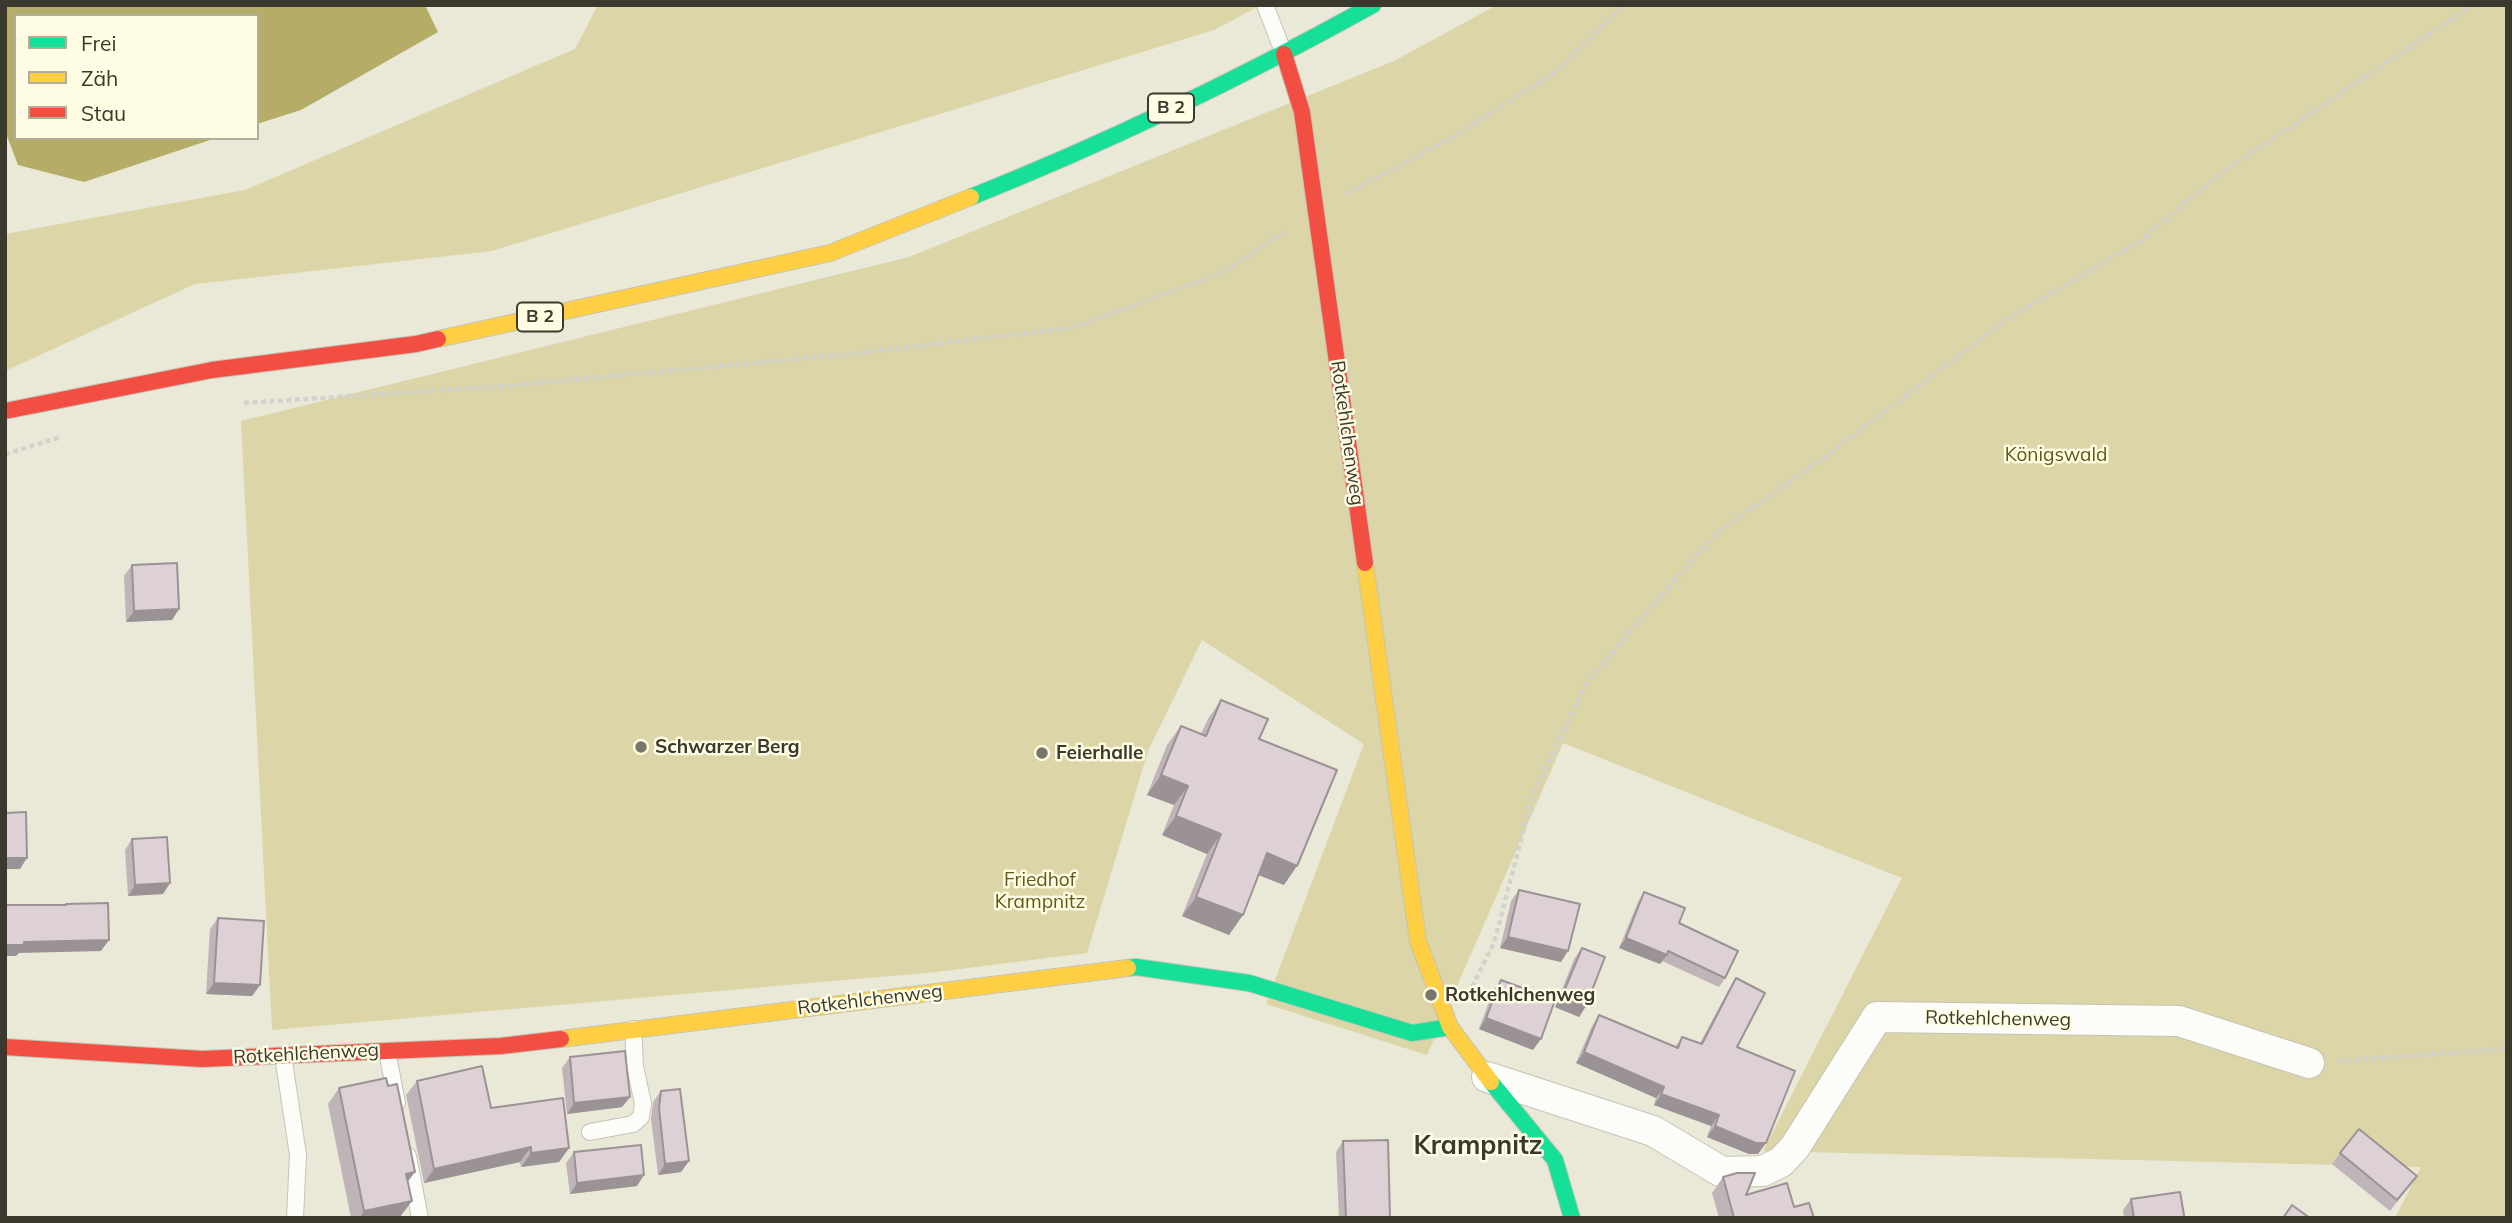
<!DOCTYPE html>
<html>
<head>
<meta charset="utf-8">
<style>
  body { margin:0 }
  #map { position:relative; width:2512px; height:1223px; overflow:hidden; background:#eae8d6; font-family:Mulish,sans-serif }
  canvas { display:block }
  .frame { position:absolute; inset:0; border:7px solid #3b392d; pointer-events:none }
  .legend { position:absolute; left:14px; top:14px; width:245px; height:126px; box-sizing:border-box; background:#fefce2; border:2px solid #b0ae9a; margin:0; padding:9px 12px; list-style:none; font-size:21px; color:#3b392d }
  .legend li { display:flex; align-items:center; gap:14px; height:35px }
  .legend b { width:35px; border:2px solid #b0ae9a }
</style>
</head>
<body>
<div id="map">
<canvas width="2512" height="1223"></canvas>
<div class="frame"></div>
<ul class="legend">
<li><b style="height:9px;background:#16e098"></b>Frei</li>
<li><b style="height:9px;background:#ffcf43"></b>Zäh</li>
<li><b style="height:9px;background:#f24e42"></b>Stau</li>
</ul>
</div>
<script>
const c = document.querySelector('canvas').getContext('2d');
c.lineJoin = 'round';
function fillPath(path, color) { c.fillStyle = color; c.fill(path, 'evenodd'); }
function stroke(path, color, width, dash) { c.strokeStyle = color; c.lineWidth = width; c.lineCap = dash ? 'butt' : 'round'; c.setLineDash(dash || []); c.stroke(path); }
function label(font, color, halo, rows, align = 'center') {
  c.font = font + ' Mulish,sans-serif'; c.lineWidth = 5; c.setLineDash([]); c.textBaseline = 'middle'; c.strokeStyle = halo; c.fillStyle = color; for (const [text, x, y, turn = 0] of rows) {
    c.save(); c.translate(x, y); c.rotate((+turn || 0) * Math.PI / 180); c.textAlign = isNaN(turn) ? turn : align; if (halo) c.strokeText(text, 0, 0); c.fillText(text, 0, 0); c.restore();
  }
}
const green = new Path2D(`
  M598 5H1261L1214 30 492 251 195 284 5 371V234L245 190 575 49Z
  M1497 5H2507V1218H2395L2421 1167 1763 1151 1902 878 1563 743 1427 1055 1266 1004 1364 744 1202 640 1148 751 1087 953 936 972 272 1030 241 421 909 257 1394 61Z`);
const water = new Path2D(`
  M5 5H425L438 32 301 110 257 124V16H16V138H216L84 182 18 165 5 131Z`);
const path = new Path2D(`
  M1345 194 1451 138 1556 72 1624 5
  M244 403 505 386 851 354 1076 327 1226 271 1284 232
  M5 454 61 437
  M1472 987 1494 943 1533 794 1587 682 1715 534 1822 459 2006 320 2140 241 2221 173 2473 5
  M2338 1061 2507 1049`);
const lane = new Path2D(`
  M1265 5 1284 54
  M387 1051 397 1103
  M283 1055 298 1155 295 1218
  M590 1132 633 1124 641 1117 643 1104 635 1066 633 1029
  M408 1156 420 1218`);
const street = new Path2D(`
  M1487 1077 1653 1131 1722 1172 1763 1171 1781 1162 1795 1147 1877 1017 2179 1021 2309 1063`);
const fast = new Path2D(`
  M971 197C1109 142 1243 77 1373 5
  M1128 968 1136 967 1249 983 1412 1033 1450 1027
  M1491 1082 1555 1160 1572 1218`);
const slow = new Path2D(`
  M438 339 830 253 971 197
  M1365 563 1418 941 1450 1027 1491 1082
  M561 1039 1128 968`);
const jam = new Path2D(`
  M1284 54 1302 112 1365 563
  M5 411 212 370 416 344 438 339
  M5 1047 202 1059 501 1046 561 1039`);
const wall = new Path2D(`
  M132 565 179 609 172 620 126 622 124 576Z
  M1221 700 1259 739 1284 885 1259 875 1229 935 1182 916 1207 854 1162 835 1174 805 1147 795 1167 745 1181 726 1201 734 1208 719Z
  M132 839 170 883 163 894 128 896 125 850Z
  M1519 890 1561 962 1500 948 1511 901Z
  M1644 892 1679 923 1725 978 1719 987 1662 961 1660 964 1619 948 1638 902Z
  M218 918 260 985 252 996 206 994 210 929Z
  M1582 948 1586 1006 1579 1017 1555 1007 1574 959Z
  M1736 978 1737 1047 1758 1154H1749L1707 1137 1711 1126 1654 1105 1656 1098 1576 1063 1592 1026 1599 1015 1675 1047 1682 1037 1700 1043 1729 989Z
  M1501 980 1533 1050 1479 1029 1493 991Z
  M570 1057 630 1097 622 1107 567 1114 562 1068Z
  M417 1081 491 1108 569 1148 559 1162 521 1167 520 1162 424 1183 406 1095Z
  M339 1088 400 1217 351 1218 328 1104Z
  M661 1091 689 1161 681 1172 658 1175 651 1119 653 1102Z
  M1343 1141 1390 1218H1339L1336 1152Z
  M574 1152 637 1186 570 1194 566 1163Z
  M2340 1153 2409 1186 2390 1211 2332 1164Z
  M1723 1177 1746 1195 1794 1207 1814 1218H1719L1712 1193Z
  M2131 1199 2183 1218H2124L2123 1210Z`);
const shadedWall = new Path2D(`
  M179 609 172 620 126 622 134 611Z
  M1161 775 1188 786 1174 805 1147 795Z
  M1176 816 1221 834 1207 854 1162 835Z
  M1267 853 1297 866 1284 885 1253 873Z
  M5 858H27L20 869H5Z
  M170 883 163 894 128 896 135 885Z
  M1196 897 1243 915 1229 935 1182 916Z
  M1508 937 1568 951 1561 962 1500 948Z
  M1626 938 1667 955 1660 964 1619 948Z
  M109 940 101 951 19 953 16 956H5V945L24 942Z
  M214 983 260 985 252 996 206 994Z
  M1562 996 1586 1006 1579 1017 1555 1007Z
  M1486 1018 1541 1039 1533 1050 1479 1029Z
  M1584 1052 1664 1087 1656 1098 1576 1063Z
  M1661 1094 1719 1115 1711 1126 1654 1105Z
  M630 1097 622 1107 567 1114 574 1103Z
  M1715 1126 1766 1143 1758 1154H1749L1707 1137Z
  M531 1147 520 1162 424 1183 434 1169Z
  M569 1148 559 1162 521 1167 531 1153Z
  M689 1161 681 1172 658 1175 665 1164Z
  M415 1172 403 1188 406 1174Z
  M644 1175 637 1186 570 1194 577 1183Z
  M412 1201 400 1217 360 1218 364 1211Z`);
const building = new Path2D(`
  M177 563 179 609 134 611 132 565Z
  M1221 700 1268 719 1259 739 1337 770 1297 866 1267 853 1243 915 1196 897 1221 834 1176 816 1188 786 1161 775 1181 726 1206 736Z
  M26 812 27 858H5V813Z
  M167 837 170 883 135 885 132 839Z
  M1519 890 1580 904 1568 951 1508 937Z
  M1644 892 1685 908 1679 923 1738 951 1725 978 1668 951 1667 955 1626 938Z
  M108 903 109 940 24 942V945H5V905H66V904Z
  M218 918 264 921 260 985 214 983Z
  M1582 948 1605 957 1586 1006 1562 996Z
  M1736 978 1765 993 1737 1047 1795 1071 1766 1143H1756L1715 1126 1719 1115 1661 1094 1664 1087 1584 1052 1599 1015 1678 1048 1682 1037 1702 1044Z
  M1501 980 1555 1000 1541 1039 1486 1018Z
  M625 1051 630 1097 574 1103 570 1057Z
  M482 1066 491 1108 563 1098 569 1148 531 1153V1147L434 1169 417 1081Z
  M386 1078 388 1086 397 1084 415 1172 406 1174 412 1201 364 1211 339 1088Z
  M680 1089 689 1161 665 1164 659 1108 661 1091Z
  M2359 1129 2417 1176 2397 1200 2340 1153Z
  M1388 1140 1390 1218H1346L1343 1141Z
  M641 1145 644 1175 577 1183 574 1152Z
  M1737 1173H1755L1746 1195 1787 1183 1794 1207 1809 1203 1814 1218H1734L1723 1177Z
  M2180 1192 2184 1215 2183 1218H2134L2131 1199Z
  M2292 1205 2310 1218H2283Z`);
const markers = [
  [641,747,7,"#787668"],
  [1042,753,7,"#787668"],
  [1431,995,7,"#787668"]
];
const shields = [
  [1171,108,46],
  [540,317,46]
];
const shieldNames = [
  ["B 2",1171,108],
  ["B 2",540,317]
];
const streetNames = [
  ["Rotkehlchenweg",1347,433,82],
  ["Rotkehlchenweg",870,1000,-7],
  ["Rotkehlchenweg",1998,1019,1],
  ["Rotkehlchenweg",306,1054,-3]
];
const parkNames = [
  ["Königswald",2056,455],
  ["Friedhof",1040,880],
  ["Krampnitz",1040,902]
];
const poiNames = [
  ["Schwarzer Berg",655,747],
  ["Feierhalle",1056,753],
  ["Rotkehlchenweg",1445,995]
];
const districtNames = [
  ["Krampnitz",1478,1146]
];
fillPath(green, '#dbd5a7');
fillPath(water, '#b4ac67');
stroke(lane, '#c5c4b6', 18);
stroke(street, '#c5c4b6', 32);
stroke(fast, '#c5c4b6', 18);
stroke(slow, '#c5c4b6', 18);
stroke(jam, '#c5c4b6', 18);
stroke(path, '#d3d2cd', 4.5, [5, 3.5]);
stroke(lane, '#fcfcf9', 16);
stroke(street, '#fcfcf9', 30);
stroke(fast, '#16e098', 16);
stroke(slow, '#ffcf43', 16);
stroke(jam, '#f24e42', 16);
fillPath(wall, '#bfb4b7');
fillPath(shadedWall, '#9b9295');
fillPath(building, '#ded1d5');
stroke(building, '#9b9295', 2);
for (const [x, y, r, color] of markers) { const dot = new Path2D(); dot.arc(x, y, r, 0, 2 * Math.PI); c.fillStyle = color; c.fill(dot); stroke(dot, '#fefce2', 2.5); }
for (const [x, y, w] of shields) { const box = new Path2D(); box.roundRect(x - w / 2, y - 14.5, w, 29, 5); c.fillStyle = '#fefce2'; c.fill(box); stroke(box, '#3b392d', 2); }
label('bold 18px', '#3b392d', null, shieldNames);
label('19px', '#3b392d', '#fefce2', streetNames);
label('19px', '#605917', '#fefce2', parkNames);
label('bold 19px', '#3b392d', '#fefce2', poiNames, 'left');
label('bold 26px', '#3b392d', '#fefce2', districtNames);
</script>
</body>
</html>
